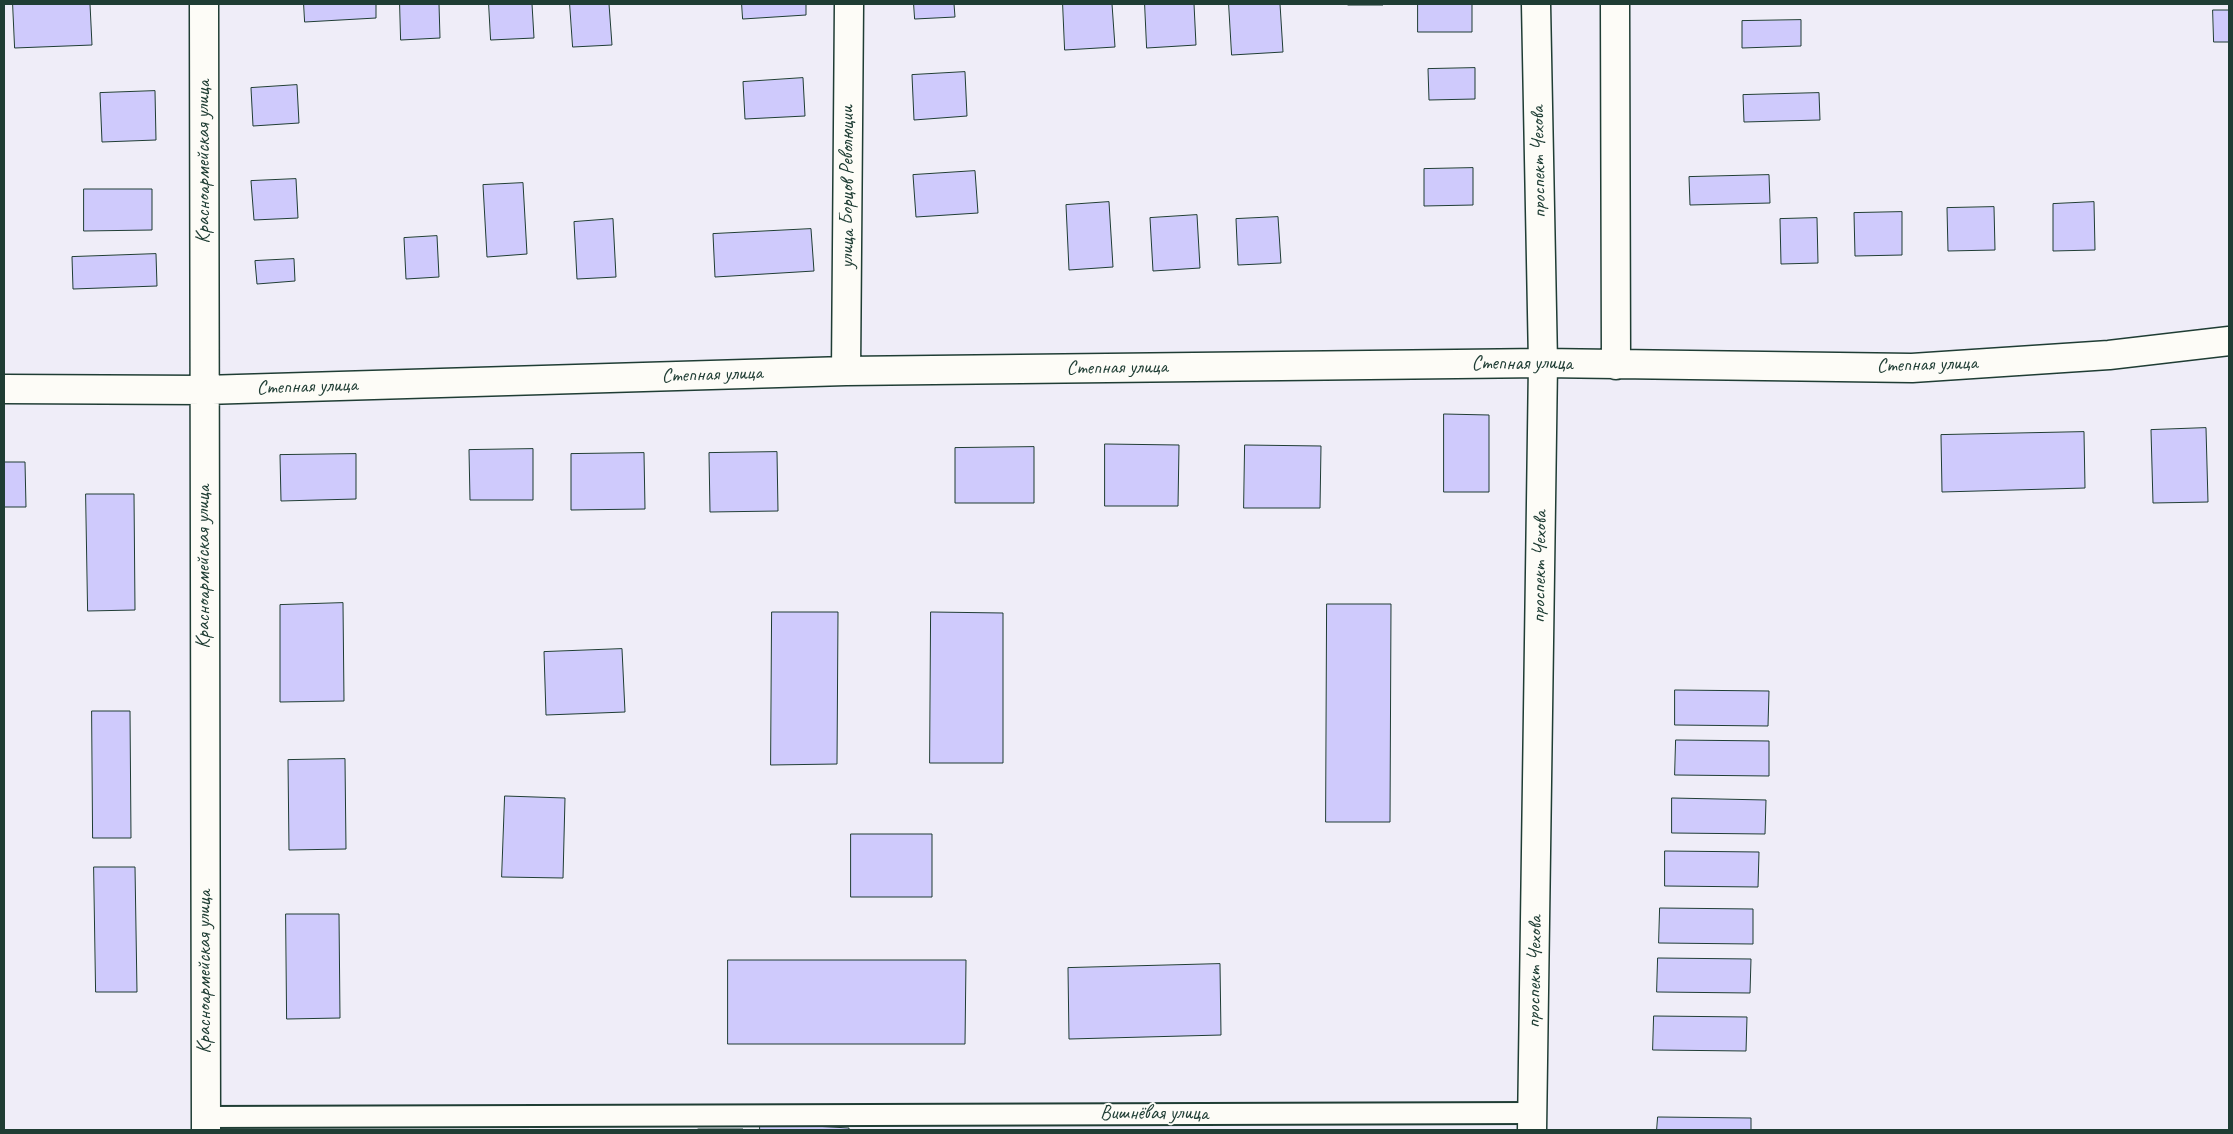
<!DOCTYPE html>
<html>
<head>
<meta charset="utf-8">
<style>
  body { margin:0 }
  #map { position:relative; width:2233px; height:1134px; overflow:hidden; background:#efedf8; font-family:Caveat,sans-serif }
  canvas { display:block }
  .frame { position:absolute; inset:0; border:5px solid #1f3d34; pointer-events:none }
</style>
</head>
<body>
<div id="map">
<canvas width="2233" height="1134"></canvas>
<div class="frame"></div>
</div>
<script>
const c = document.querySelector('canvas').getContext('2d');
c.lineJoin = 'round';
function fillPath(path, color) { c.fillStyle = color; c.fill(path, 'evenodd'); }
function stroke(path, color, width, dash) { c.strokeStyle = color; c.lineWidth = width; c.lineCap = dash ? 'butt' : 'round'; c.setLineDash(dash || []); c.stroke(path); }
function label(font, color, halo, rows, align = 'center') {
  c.font = font + ' Caveat,sans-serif'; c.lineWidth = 4; c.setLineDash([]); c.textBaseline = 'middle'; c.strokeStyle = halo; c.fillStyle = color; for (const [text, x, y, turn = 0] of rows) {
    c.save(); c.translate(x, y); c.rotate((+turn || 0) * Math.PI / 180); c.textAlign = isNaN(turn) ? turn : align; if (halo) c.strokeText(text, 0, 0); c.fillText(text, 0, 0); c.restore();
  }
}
const building = new Path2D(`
  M13 4H90L92 45 15 48Z
  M304 4H376V18L305 22Z
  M400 4H439L440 38 401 40Z
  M489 4H532L534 38 491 40Z
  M570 4H609L612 45 573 47Z
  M742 4H806V15L743 19Z
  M914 4H954L955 17 915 19Z
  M1063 4H1112L1115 47 1065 50Z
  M1145 4H1194L1196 45 1147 48Z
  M1229 4H1280L1283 52 1232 55Z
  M1348 4H1383V5H1348Z
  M1418 4H1472V32H1418Z
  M2213 10H2229V42H2214Z
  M1801 20V46L1742 48V21Z
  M1475 68V99L1429 100 1428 69Z
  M965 72 967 116 914 120 912 75Z
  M803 78 805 116 745 119 743 82Z
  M297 85 299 123 253 126 251 88Z
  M155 91 156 140 102 142 100 93Z
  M1819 93 1820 120 1744 122 1743 95Z
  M1473 168V205L1424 206V169Z
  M975 171 978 213 916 217 913 175Z
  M1769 175 1770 203 1690 205 1689 177Z
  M296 179 298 218 254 220 251 181Z
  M523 183 527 254 487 257 483 185Z
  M84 189H152V230L84 231Z
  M1109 202 1113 267 1069 270 1066 205Z
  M2094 202 2095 250 2053 251V204Z
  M1994 207 1995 250 1948 251 1947 208Z
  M1902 212V255L1855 256 1854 213Z
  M1197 215 1200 268 1153 271 1150 218Z
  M1278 217 1281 263 1238 265 1236 219Z
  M1817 218 1818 263 1781 264 1780 219Z
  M613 219 616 277 577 279 574 222Z
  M811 229 814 271 715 277 713 234Z
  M437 236 439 277 406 279 404 238Z
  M156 254 157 286 73 289 72 257Z
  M294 259 295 281 257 284 255 261Z
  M1444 414 1489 415V492H1444Z
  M2206 428 2208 502 2153 503 2151 430Z
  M2084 432 2085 488 1942 492 1941 435Z
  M1105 444 1179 445 1178 506H1105Z
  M1245 445 1321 446 1320 508H1244Z
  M1034 447V503H955V448Z
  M533 449V500H470L469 450Z
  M777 452 778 511 710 512 709 453Z
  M644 453 645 509 571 510V454Z
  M356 454V499L281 501 280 455Z
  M4 462H25L26 507H4Z
  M86 494H134L135 610 88 611Z
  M343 603 344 701 280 702V605Z
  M1327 604H1391L1390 822H1326Z
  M772 612H838L837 764 771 765Z
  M931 612 1003 613V763H930Z
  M622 649 625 712 546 715 544 652Z
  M1675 690 1769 691 1768 726 1675 725Z
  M92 711H130L131 838H93Z
  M1676 740 1769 741V776L1675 775Z
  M345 759 346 849 289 850 288 760Z
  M505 796 565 798 563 878 502 877Z
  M1672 798 1766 800 1765 834 1672 833Z
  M851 834H932V897H851Z
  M1665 851 1759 852 1758 887 1665 886Z
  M94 867H135L137 992H96Z
  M1660 908 1753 909V944L1659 943Z
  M286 914H339L340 1018 287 1019Z
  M1658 958 1751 959 1750 993 1657 992Z
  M728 960H966L965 1044H728Z
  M1220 964 1221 1035 1069 1039 1068 968Z
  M1654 1016 1747 1017 1746 1051 1653 1050Z
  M1658 1117 1751 1118V1130H1657Z
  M760 1123 849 1128V1130H760Z
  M698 1129H743V1130H698Z`);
const lane = new Path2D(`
  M206 1117 1533 1113`);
const street = new Path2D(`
  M204 4 206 1130
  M1615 4 1616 365
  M846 371 849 4
  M4 389 204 390 846 371 1543 363 1912 368 2109 355 2229 341
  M1532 1130 1543 363 1536 4`);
const streetNames = [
  ["Красноармейская улица",204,162,-90],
  ["проспект Чехова",1539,162,-91],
  ["улица Борцов Революции",848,187,-90],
  ["Степная улица",1522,364],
  ["Степная улица",1927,365,-2],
  ["Степная улица",1117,368,-1],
  ["Степная улица",712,375,-2],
  ["Степная улица",307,387,-2],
  ["Красноармейская улица",204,567,-90],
  ["проспект Чехова",1540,567,-89],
  ["Красноармейская улица",205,972,-90],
  ["проспект Чехова",1535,972,-89],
  ["Вишнёвая улица",1154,1114]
];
fillPath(building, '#cfcafc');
stroke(building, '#1f3d34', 1);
stroke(lane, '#1f3d34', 24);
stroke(street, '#1f3d34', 31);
stroke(lane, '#fdfcf7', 20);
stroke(street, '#fdfcf7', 28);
label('20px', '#1f3d34', '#fdfcf7', streetNames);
</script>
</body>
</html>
